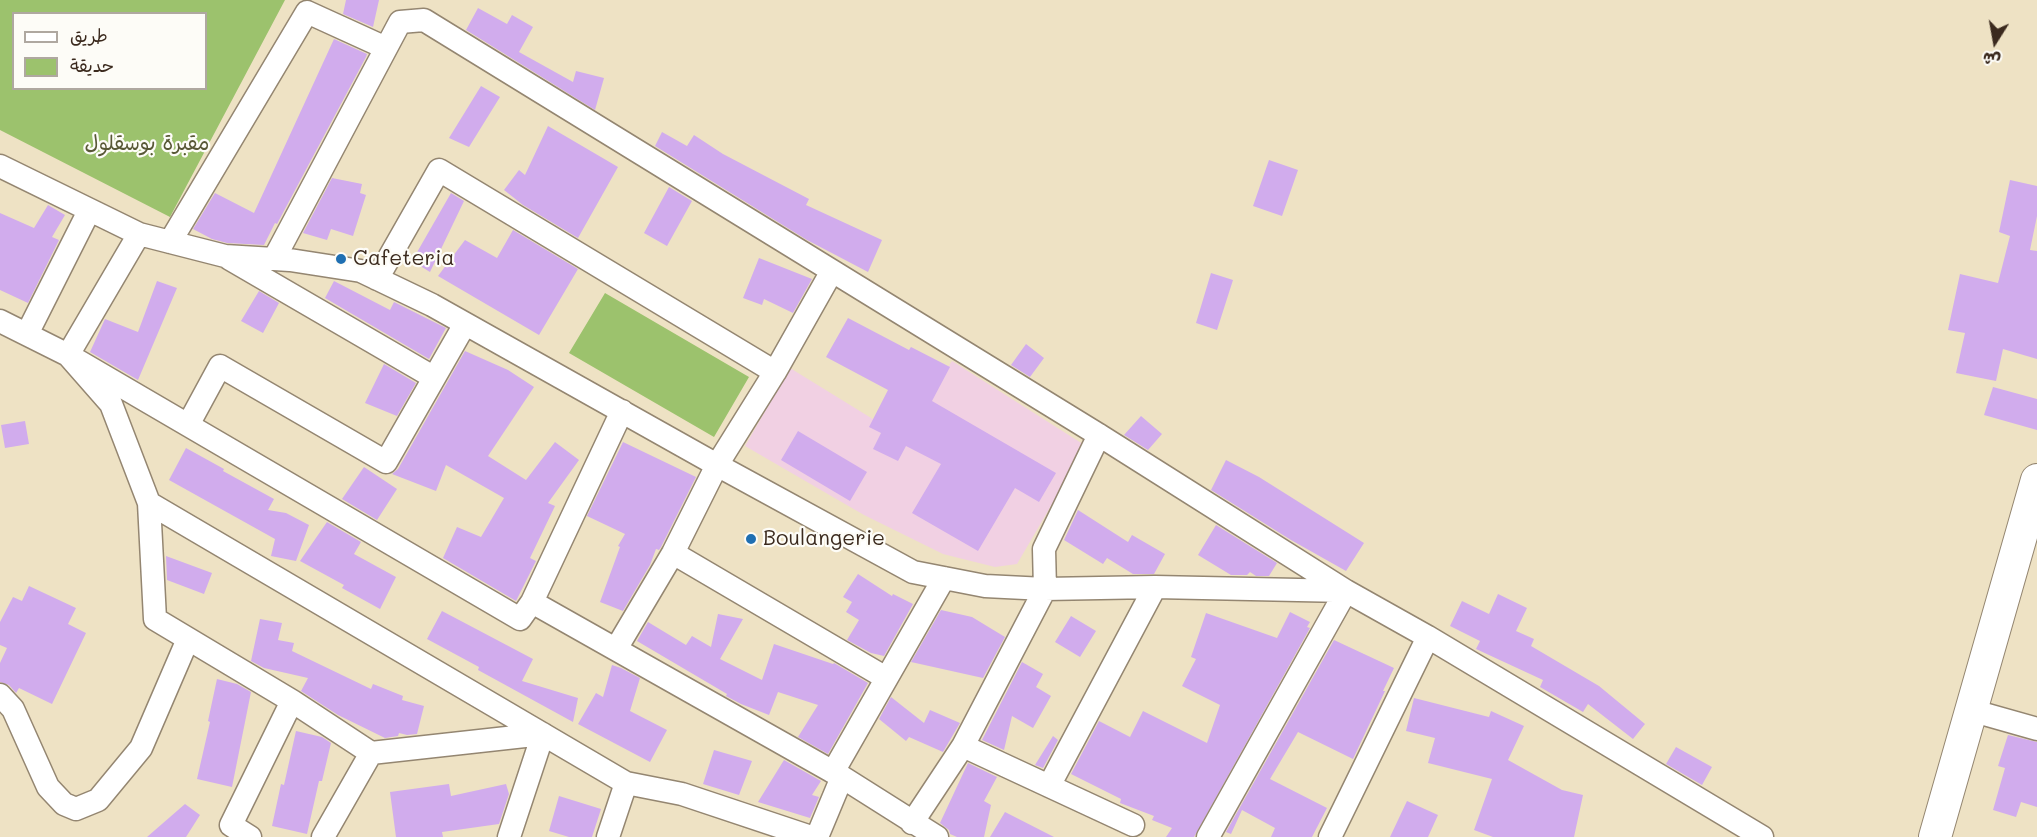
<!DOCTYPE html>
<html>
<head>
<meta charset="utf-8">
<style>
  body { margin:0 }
  #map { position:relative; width:2037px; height:837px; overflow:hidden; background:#eee2c4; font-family:Mali,"Playpen Sans Arabic",sans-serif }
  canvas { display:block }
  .legend { position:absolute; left:12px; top:12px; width:195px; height:78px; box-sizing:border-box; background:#fdfcf7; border:2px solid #afa8a0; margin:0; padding:8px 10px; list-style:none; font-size:18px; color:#3b2a1e }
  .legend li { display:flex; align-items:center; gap:12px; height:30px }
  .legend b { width:30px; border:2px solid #afa8a0 }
  .north { position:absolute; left:1965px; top:12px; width:60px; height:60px; -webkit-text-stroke:4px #fdfcf7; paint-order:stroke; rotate:191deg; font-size:16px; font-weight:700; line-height:24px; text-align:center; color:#3b2a1e }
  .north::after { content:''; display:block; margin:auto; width:21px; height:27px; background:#3b2a1e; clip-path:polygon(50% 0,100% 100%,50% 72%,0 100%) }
</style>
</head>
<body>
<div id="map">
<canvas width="2037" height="837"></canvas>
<ul class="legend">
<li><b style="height:8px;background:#fff"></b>طريق</li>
<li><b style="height:16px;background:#9cc26d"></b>حديقة</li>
</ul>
<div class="north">ش</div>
</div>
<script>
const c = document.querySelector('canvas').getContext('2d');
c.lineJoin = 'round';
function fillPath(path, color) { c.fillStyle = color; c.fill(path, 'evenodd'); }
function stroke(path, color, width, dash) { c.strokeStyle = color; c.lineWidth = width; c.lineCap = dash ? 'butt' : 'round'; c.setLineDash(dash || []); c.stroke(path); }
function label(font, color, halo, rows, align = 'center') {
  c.font = font + ' Mali,"Playpen Sans Arabic",sans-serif'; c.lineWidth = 4.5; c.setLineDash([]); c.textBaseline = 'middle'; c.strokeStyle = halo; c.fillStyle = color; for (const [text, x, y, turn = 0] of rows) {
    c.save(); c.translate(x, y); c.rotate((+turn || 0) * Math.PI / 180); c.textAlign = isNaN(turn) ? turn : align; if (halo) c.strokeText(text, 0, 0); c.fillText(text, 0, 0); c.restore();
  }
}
const built = new Path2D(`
  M952 361 1086 446 1017 564 995 567 943 554 864 515 745 446 790 368 902 437Z`);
const green = new Path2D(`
  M0 0H285L170 217 0 130ZM14 14H206V88H14Z
  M605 293 749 377 714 437 569 353Z`);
const building = new Path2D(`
  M346 0H379L373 27 343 14Z
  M478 8 507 24 512 15 533 27 519 52 573 82 576 71 604 78 595 110 466 30Z
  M334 39 367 54 366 57 277 224 275 223 264 245 227 243 212 239 193 229 215 193 254 213Z
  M481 86 500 97 469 147 449 138Z
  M548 126 618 167 578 238 523 205 504 190 519 170 525 175Z
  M662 132 687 146 694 135 723 154 809 199 806 205 882 240 868 272 807 240 655 146Z
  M1269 160 1298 170 1282 216 1253 206Z
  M332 178 362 184 360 193 366 195 353 236 331 229 327 240 303 233Z
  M2010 180 2037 186V216L2030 250 2037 251V359L2003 349 1996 381 1956 373 1965 333 1948 330 1960 274 1998 283 2010 236 1999 232Z
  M669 187 692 201 667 246 644 233Z
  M451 193 464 201 430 272 412 261Z
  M48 205 65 215 52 237 59 240 28 303 0 290V213L34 228Z
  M513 230 578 269 539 335 438 276 465 240 497 258Z
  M759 258 812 279 793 313 764 299 762 305 743 298Z
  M1211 273 1233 280 1217 330 1196 323Z
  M157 281 177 288 138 380 90 352 105 319 138 332Z
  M334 281 390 310 394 302 446 328 429 359 325 298Z
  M259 291 279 303 263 333 241 321Z
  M848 318 909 350 911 347 950 367 932 401 1056 473 1039 502 1015 488 978 551 912 513 941 464 906 446 898 461 873 449 881 433 869 427 888 390 826 357Z
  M1026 344 1044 358 1030 377 1011 365Z
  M465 351 508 370 534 387 488 456 526 480 555 442 579 460 548 503 555 506 530 558 536 561 516 601 443 558 457 527 481 537 504 498 446 465 436 491 392 474 398 469Z
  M384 364 416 383 397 416 365 403Z
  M1993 387 2037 399V430L1984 415Z
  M1141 416 1162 434 1148 450 1124 435Z
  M25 421 29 444 5 448 1 425Z
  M798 431 867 472 850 501 781 460Z
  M623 442 696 477 661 547 659 550 656 549 650 565 623 611 600 602 620 547 618 546 625 534 587 516Z
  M186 448 224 469 223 471 274 499 268 510 286 513 309 525 296 561 271 556 275 539 169 480Z
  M1226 460 1259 477 1364 543 1346 571 1291 540 1211 490Z
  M364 467 397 489 377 520 342 499Z
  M1078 510 1128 542 1132 535 1165 554 1154 574H1133L1107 558 1103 564 1064 540Z
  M327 522 361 542 354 554 396 577 380 609 342 588 344 585 300 561Z
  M1216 525 1277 563 1269 576H1256L1250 572 1247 575H1231L1198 555Z
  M166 556 212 573 204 594 167 580Z
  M858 574 892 596 893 594 913 604 884 656 871 653 847 640 859 620 846 612 852 602 843 597Z
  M29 586 76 608 68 624 86 633 52 704 19 688 16 693 9 685 0 682V663L7 648 0 645V622L13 597 22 601Z
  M1498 594 1527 608 1516 631 1534 639 1531 646 1599 686 1645 724 1633 739 1588 704 1583 712 1540 687 1543 680 1476 649 1480 641 1450 626 1462 601 1489 614Z
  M941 610 972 617 1005 637 983 678 911 662Z
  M442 611 533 659 522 681 578 698 573 722 478 670 479 667 427 639Z
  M1290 612 1310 622 1307 627 1310 628 1194 837H1166L1172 828 1152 820 1154 816 1120 803 1121 799 1071 774 1099 721 1130 737 1143 711 1207 743 1220 705 1182 686 1196 659 1191 657 1206 613 1277 638Z
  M718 614 743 619 720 659 762 680 774 644 833 664 834 663 868 683 828 754 798 737 818 705 778 692 769 715 741 704 726 696 727 694 637 641 648 622 686 645 692 636 711 647Z
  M1071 616 1096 631 1080 657 1055 642Z
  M260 619 282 623 278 640 294 643 292 651 371 689 373 684 403 696 402 700 424 706 417 734 407 735 399 733 398 736 385 738 338 715 301 691 308 678 264 668 251 661Z
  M1334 640 1394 668 1383 691H1385L1353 759 1298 732 1270 779 1327 808 1312 837H1271L1275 828 1242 810 1231 834 1226 832Z
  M1022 662 1043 674 1036 687 1051 696 1033 728 1012 716 1004 750 982 740Z
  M612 665 621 668 640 678 630 711 667 730 650 762 578 724 596 693 603 697Z
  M217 679 237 684 251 692 232 787 197 779 210 722 208 721Z
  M891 697 924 723 930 710 960 723 943 752 909 737 906 741 879 719Z
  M1414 698 1489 717 1491 711 1524 726 1508 760 1562 790 1583 795 1574 837H1493L1474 830 1492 779 1428 763 1435 738 1406 731Z
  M296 731 322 737 331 743 322 781H319L307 834 272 826 281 784 284 785Z
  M2008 735 2037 742V807L2021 802 2016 817 1993 810 2005 768 1998 766Z
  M1053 736 1058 740 1043 768 1035 765Z
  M1676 747 1712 767 1702 785 1666 764Z
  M714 750 752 761 739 795 703 784Z
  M784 760 821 781 812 795 819 797 810 818 758 802Z
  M968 763 997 777 984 801 991 805 984 837H957L950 834 949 830 940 823Z
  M449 784 451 796 506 784 509 794 499 824 442 832 443 837H396L390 792Z
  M559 796 601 809 592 837H569L549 831Z
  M1407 801 1438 815 1428 837H1390Z
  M185 804 200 815 186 837H147Z
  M1005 812 1054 837H990Z`);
const minor = new Path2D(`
  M0 166 139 234 225 256 290 260 361 271 432 305 717 465 913 572 985 586 1045 589 1155 587 1346 591 1428 637 1762 837
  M139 234 68 355 520 619 532 602 622 411
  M170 242 307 12 386 48
  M230 259 433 377
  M274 259 400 22 424 20 1099 435 1346 591 1208 837
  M377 279 439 170 775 372
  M0 321 68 355 111 404 149 503 155 619 292 701 371 753
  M27 334 89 211
  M188 425 220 366 386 462 465 324
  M149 503 626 783 682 794 811 837
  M673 553 886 678
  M532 602 842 777 937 837
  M616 649 673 553 717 465 775 372 832 271
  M0 695 13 709 48 787 64 804 76 809 98 800 141 748 188 639
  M1970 710 2037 729
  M963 746 1045 589 1044 549 1099 435
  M833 772 944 578
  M1049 786 1155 587
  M912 823 963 746 1133 825
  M250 837 231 825 292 701
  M323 837 371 753 543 734 509 837
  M608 837 626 783
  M817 837 842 777
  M1330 837 1428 637`);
const secondary = new Path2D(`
  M1935 837 2037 480`);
const markers = [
  [341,259,6,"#1f6fb2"],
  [751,539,6,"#1f6fb2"]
];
const parkNames = [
  ["مقبرة بوسقلول",147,144]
];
const poiNames = [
  ["Cafeteria",353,259],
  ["Boulangerie",763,539]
];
fillPath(built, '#f1d0e3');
fillPath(green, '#9cc26d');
fillPath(building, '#d1aced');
stroke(minor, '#948671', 25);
stroke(secondary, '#948671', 34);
stroke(minor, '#fff', 22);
stroke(secondary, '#fff', 32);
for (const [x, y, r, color] of markers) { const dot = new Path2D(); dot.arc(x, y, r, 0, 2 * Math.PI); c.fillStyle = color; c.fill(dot); stroke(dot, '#fdfcf7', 2); }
label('21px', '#585836', '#fdfcf7', parkNames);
label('21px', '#3b2a1e', '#fdfcf7', poiNames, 'left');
</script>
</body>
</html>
